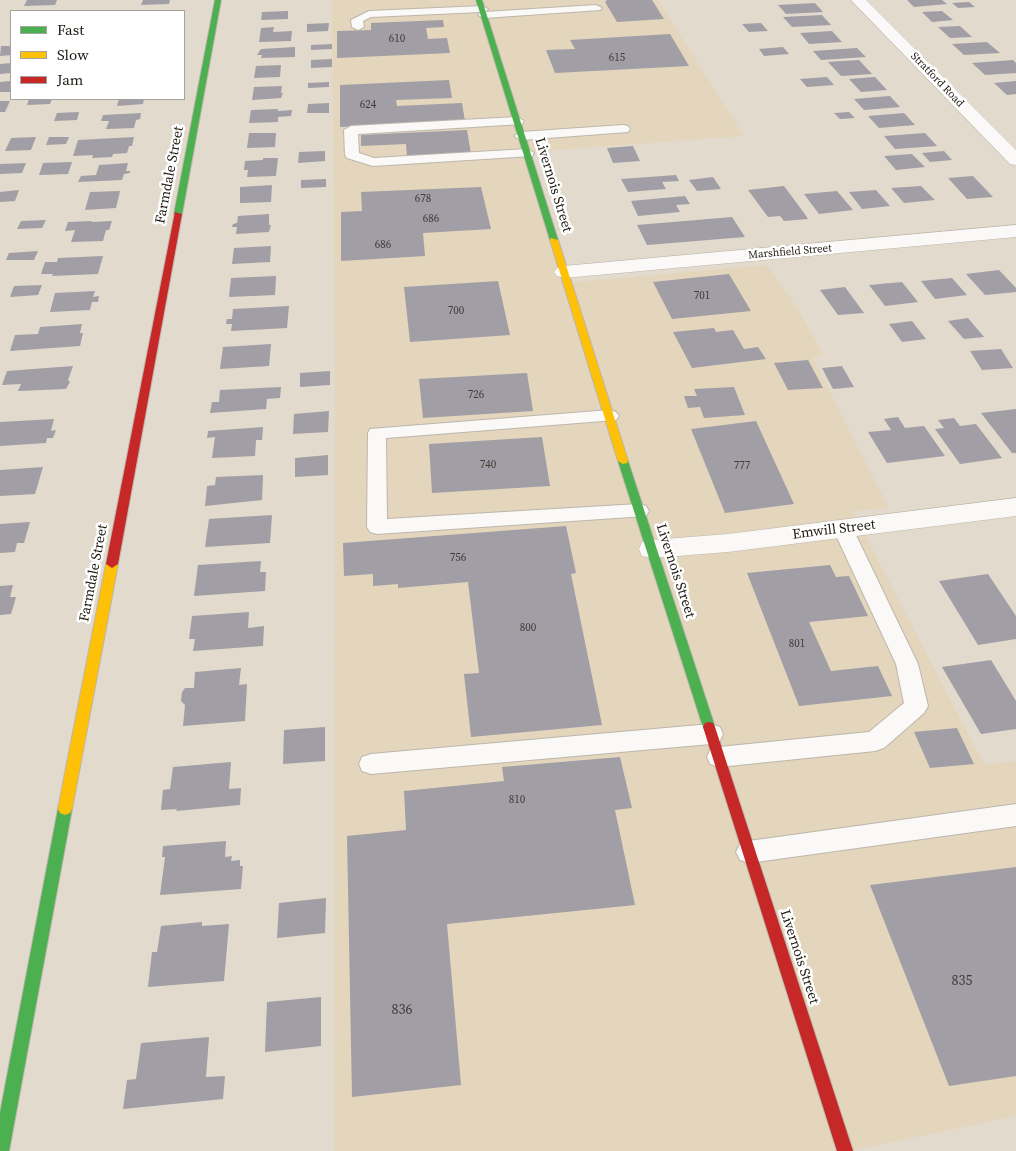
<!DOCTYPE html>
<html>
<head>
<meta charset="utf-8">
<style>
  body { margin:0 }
  #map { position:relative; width:1016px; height:1151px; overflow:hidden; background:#e2dacc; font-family:"Source Serif 4",serif }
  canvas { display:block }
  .legend { position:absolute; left:10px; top:10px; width:175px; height:90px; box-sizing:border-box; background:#fff; border:1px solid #a5a3a0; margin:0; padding:6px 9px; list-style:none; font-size:15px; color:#1f1a11 }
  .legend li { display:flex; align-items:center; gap:10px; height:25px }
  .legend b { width:25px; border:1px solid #a5a3a0 }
</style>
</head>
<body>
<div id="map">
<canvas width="1016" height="1151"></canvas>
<ul class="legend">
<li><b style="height:6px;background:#4caf50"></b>Fast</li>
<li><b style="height:6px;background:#ffc107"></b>Slow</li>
<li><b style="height:6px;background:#c62828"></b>Jam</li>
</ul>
</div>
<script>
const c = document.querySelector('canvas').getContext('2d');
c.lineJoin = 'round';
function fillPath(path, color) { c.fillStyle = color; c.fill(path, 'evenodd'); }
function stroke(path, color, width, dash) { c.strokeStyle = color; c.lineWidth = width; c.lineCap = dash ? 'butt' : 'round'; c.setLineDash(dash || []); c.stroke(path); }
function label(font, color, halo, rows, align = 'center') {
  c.font = font + ' "Source Serif 4",serif'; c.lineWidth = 5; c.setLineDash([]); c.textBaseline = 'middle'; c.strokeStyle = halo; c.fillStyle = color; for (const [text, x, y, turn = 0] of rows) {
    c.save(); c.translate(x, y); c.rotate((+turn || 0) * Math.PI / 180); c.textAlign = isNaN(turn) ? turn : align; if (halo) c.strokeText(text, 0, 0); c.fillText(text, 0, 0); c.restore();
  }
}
const built = new Path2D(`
  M332 0H658L744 136 529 152 564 283 767 265 797 307 823 355 812 357 889 508 853 511 984 765 1016 761V1116L850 1151H334L335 384Z`);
const building = new Path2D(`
  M27 0H57L55 5 24 6Z
  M143 0H170L169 4 141 5Z
  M607 0H652L664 19 617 22 605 2Z
  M907 0H942L947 4 914 7Z
  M969 2 975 7 958 8 952 3Z
  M815 3 823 12 786 14 778 5Z
  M288 11V19L261 20 262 12Z
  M942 11 953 20 932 22 922 12Z
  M822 15 831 25 792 27 783 17Z
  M443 20 444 27 426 28 428 39 447 38 450 53 337 58V31L371 30V23Z
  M329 23 328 31 307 32V24Z
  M761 23 768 31 749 32 742 24Z
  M960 26 972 37 950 38 938 27Z
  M274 27 273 32 292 31 291 41 259 42 261 28Z
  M832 31 842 42 809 44 800 33Z
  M670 34 689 66 555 73 546 50 575 49 570 40Z
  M987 42 1000 53 964 55 952 44Z
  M332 44V49L311 50V45Z
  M1 46H11V55L0 56Z
  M295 47V57L261 58 262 55H257L261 49Z
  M783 47 789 54 764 56 759 49Z
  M857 48 866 57 821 60 813 51Z
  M332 59V67L311 68V60Z
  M859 60 872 74 841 76 828 62Z
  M1013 60 1016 63V73L985 75 972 63Z
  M11 63V73L0 74V64Z
  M281 65 280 77 254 78 256 66Z
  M827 77 834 85 807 87 800 79Z
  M875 77 887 90 861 92 849 79Z
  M449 80 452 98 396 100 397 106 462 103 465 121 340 127V85Z
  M11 81V92H0V82Z
  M1016 81V94L1007 95 994 83Z
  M329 82V87L308 88V83Z
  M282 86 281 93H283L281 98 252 100 254 87Z
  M890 96 900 107 864 110 854 99Z
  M29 99H52L50 104 27 105Z
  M119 99H144L143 104 117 106Z
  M0 101H10L5 112H0Z
  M329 103V113H307L308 104Z
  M278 109V111L292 110 291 116 278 117V122L249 123 251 110Z
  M79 112 77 120 54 121 57 113Z
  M849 112 855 118 840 119 834 113Z
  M141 113 140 119 136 120 134 128 106 129 109 121H101L103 115Z
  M904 113 915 125 879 128 868 116Z
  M467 130 471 154 407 157 406 144 361 146V135Z
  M249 133H276L275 147 247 148Z
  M925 133 937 146 895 149 884 136Z
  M36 137 31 150 5 151 11 138Z
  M49 137H69L66 144 46 145Z
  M134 137 132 146H129L127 153 113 154 112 157 92 158 93 155 73 156 78 140Z
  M633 146 640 161 613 163 607 148Z
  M325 151V161L298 163 299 152Z
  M944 151 952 160 930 162 922 153Z
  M912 154 925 167 896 170 884 156Z
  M263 158H278L276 176 247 177 248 170H244L245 161 263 160Z
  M72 162 68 174 39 175 43 163Z
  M26 163 22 173 0 174V164Z
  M128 163 126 171H130V173L124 174 122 180 78 182 81 176 96 175 99 165Z
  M676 175 679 181 662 182 666 189 628 192 621 179Z
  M973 176 993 197 967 199 948 178Z
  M713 177 721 189 697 191 689 180Z
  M326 179V187L301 188V180Z
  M272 185 271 202 240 203V187Z
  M784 186 804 213 808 219 784 221 780 216 768 217 748 190Z
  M921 186 935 200 904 203 891 188Z
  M481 187 491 229 423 233 425 256 341 261V212L362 211 361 192Z
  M19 190 15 201 0 202V192Z
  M876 190 890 206 862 209 849 192Z
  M120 191 116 208 85 210 90 192Z
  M837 191 853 210 819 214 804 194Z
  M685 196 690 204 676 205 680 212 638 216 631 201Z
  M269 214V225H271L269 232 236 234 237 227H232L233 224 237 223 238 216Z
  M732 217 745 237 647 245 637 225Z
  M46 220 42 228 17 229 21 221Z
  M92 221 91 222 112 221 109 230H106L103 241 71 242 75 230 65 231 68 222Z
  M271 246 270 262 232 264 234 248Z
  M38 251 34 260H6L9 253Z
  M103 256 98 274 52 276 53 274H41L45 262H57L58 258Z
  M999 270 1016 288V292L985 295 966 274Z
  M729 274 751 311 672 319 653 282Z
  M276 276 275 295 229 297 231 278Z
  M952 278 967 295 935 299 921 281Z
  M498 281 510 335 410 342 404 287Z
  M902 282 918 302 885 306 869 285Z
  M42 285 38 295 10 297 14 286Z
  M845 287 864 313 838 315 820 290Z
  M95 291 93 297 99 296 98 302H92L90 310 50 312 55 293Z
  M289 306 287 328 231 331 232 324H226L227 319H232L233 309Z
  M968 318 984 337 964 339 948 321Z
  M912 321 926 339 902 342 889 324Z
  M82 324 80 333H83L80 346 10 351 15 335 38 334 40 327Z
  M714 328 716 332 733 330 744 349 758 347 766 359 692 368 673 332Z
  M271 344 269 366 220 369 223 347Z
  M1001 349 1013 368 982 370 970 351Z
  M808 360 823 388 788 390 774 363Z
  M73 366 68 380 70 382 66 389 18 391 21 384 2 385 7 371Z
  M842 366 854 387 833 389 822 368Z
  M330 371V385L300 387V373Z
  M527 373 533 411 423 418 419 379Z
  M281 387 280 398 267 399 266 409 210 413 212 402H219L220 390Z
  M734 387 745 415 704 418 700 407 688 408 684 396H697L694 389Z
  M1016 409V453H1012L981 413Z
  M329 411 328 432 293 434 294 414Z
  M898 417 905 428 924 426 945 456 887 463 868 432 891 430 884 419Z
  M954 418 960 426 976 424 1002 458 960 464 935 429 944 428 938 420Z
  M54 419 51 431 56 430 53 438H47L46 443 0 446V422Z
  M756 421 794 504 725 513 691 429Z
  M263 427 262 440H256L255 456 212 458 215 437 207 438 208 431Z
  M542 437 550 486 432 493 429 444Z
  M328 455V475L295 477V458Z
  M43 467 35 494 0 496V470Z
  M263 475 262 500 205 506 207 486 215 485 216 477Z
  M272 515 270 543 205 547 209 519Z
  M30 522 24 543H17L15 552 0 553V524Z
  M566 526 576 573 571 574 602 725 471 737 464 674 479 673 468 582 398 588V584L373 586V574L344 576 343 543Z
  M261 561 260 572H266L265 591 194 596 198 565Z
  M830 565 836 577 849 576 868 616 809 622 831 671 878 666 892 696 799 706 747 573Z
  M988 574 1016 616V639L978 645 939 581Z
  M13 585 10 597H16L11 614 0 615V586Z
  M249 612 248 628 264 626 263 646 193 651 195 639H189L192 616Z
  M991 660 1016 701V729L981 734 942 667Z
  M241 668 239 685 247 684 245 721 183 726 185 705 181 701 182 692 185 688H194L195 672Z
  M325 727V761L283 764 284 730Z
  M957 728 974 764 930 768 914 732Z
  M620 757 632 808 615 810 635 905 447 924 461 1085 352 1097 347 836 406 830 404 791 504 781 502 767Z
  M231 762 229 789 241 788 240 805 176 811 177 809 161 810 163 790 170 789 173 767Z
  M226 841 225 857 232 856 231 861 240 860V866H243L241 889 160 895 165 857H162L163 846Z
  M1016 867V1076L949 1086 870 885Z
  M326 898 325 933 277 938 279 903Z
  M202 922V926L229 924 224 981 148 987 152 952H157L161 926Z
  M321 997V1046L265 1052 267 1002Z
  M209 1037 206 1077 225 1076 223 1099 123 1109 127 1080 136 1079 141 1043Z`);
const lane = new Path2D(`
  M596 5 602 8 600 10 484 18 478 15 481 12 371 17 363 21 364 27 358 30 352 27 351 20 369 11 482 6 488 9 485 12Z
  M517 117 524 121 522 124 358 134 359 153 374 158 527 149 534 153 532 156 373 166 347 158 345 155 344 130 351 126Z
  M623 125 628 126 630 129 628 132 521 140 514 136 521 132Z
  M610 410 616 412 619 416 616 420 386 438 387 519 639 504 646 506 649 511 646 516 377 534 370 532 367 527 368 433 370 429Z
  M843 522 850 524 853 529 918 664 928 706 924 713 884 748 875 751 719 767 710 764 707 757 710 750 719 747 869 732 904 703 896 664 833 529 836 524Z
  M711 724 720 727 723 734 720 741 711 744 371 774 362 771 359 764 362 757 371 754Z
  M1016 804V826L749 863 740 860 736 852 740 844 749 841Z`);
const street = new Path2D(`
  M851 0H866L1016 150V165L1010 164Z
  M1016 225V237L564 278 557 276 554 272 557 268 564 266Z
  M1016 498V516L728 552 652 558 642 556 639 549 642 542 652 540 728 534Z`);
const fast = new Path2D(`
  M215 0H221L182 214 178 216 174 214Z
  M476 0H482L558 240 557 242 550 240Z
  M623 458 628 461 715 727 713 731 709 732 705 731 703 727 618 461Z
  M65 803 70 805 72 809 9 1151H0V1113L58 809 60 805Z`);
const slow = new Path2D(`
  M551 238 558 240 628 461 627 463 623 464 618 461 550 240Z
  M112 560 118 564 72 809 70 813 65 815 60 813 58 809 106 564Z`);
const jam = new Path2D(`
  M175 212 182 214 118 564 112 568 106 564Z
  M709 722 713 723 715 727 853 1151H837L703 727 705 723Z`);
const numberNames = [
  ["610",397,39],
  ["615",617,58],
  ["624",368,105],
  ["678",423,199],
  ["686",431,219],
  ["686",383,245],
  ["701",702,296],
  ["700",456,311],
  ["726",476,395],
  ["740",488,465],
  ["777",742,466],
  ["756",458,558],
  ["800",528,628],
  ["801",797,644],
  ["810",517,800]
];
const farStreetnames = [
  ["Stratford Road",937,80,46],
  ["Marshfield Street",790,252,-5]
];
const streetNames = [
  ["Farmdale Street",170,175,-79],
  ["Livernois Street",553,185,73],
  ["Emwill Street",834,530,-7],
  ["Livernois Street",675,571,72],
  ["Farmdale Street",94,573,-79],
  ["Livernois Street",799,957,72]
];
const nearNumbernames = [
  ["835",962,981],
  ["836",402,1010]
];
fillPath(built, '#e3d6bd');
fillPath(building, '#a19ea6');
stroke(lane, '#bdb6ac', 2);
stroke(street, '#bdb6ac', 1);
stroke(fast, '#bdb6ac', 2);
stroke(slow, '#bdb6ac', 2);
stroke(jam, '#bdb6ac', 2);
fillPath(lane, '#fbf9f7');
fillPath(street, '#fbf9f7');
fillPath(fast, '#4caf50');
fillPath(slow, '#ffc107');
fillPath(jam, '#c62828');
label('11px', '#403b36', null, numberNames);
label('11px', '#1f1a11', '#fff', farStreetnames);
label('14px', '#1f1a11', '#fff', streetNames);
label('14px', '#403b36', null, nearNumbernames);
</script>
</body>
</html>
